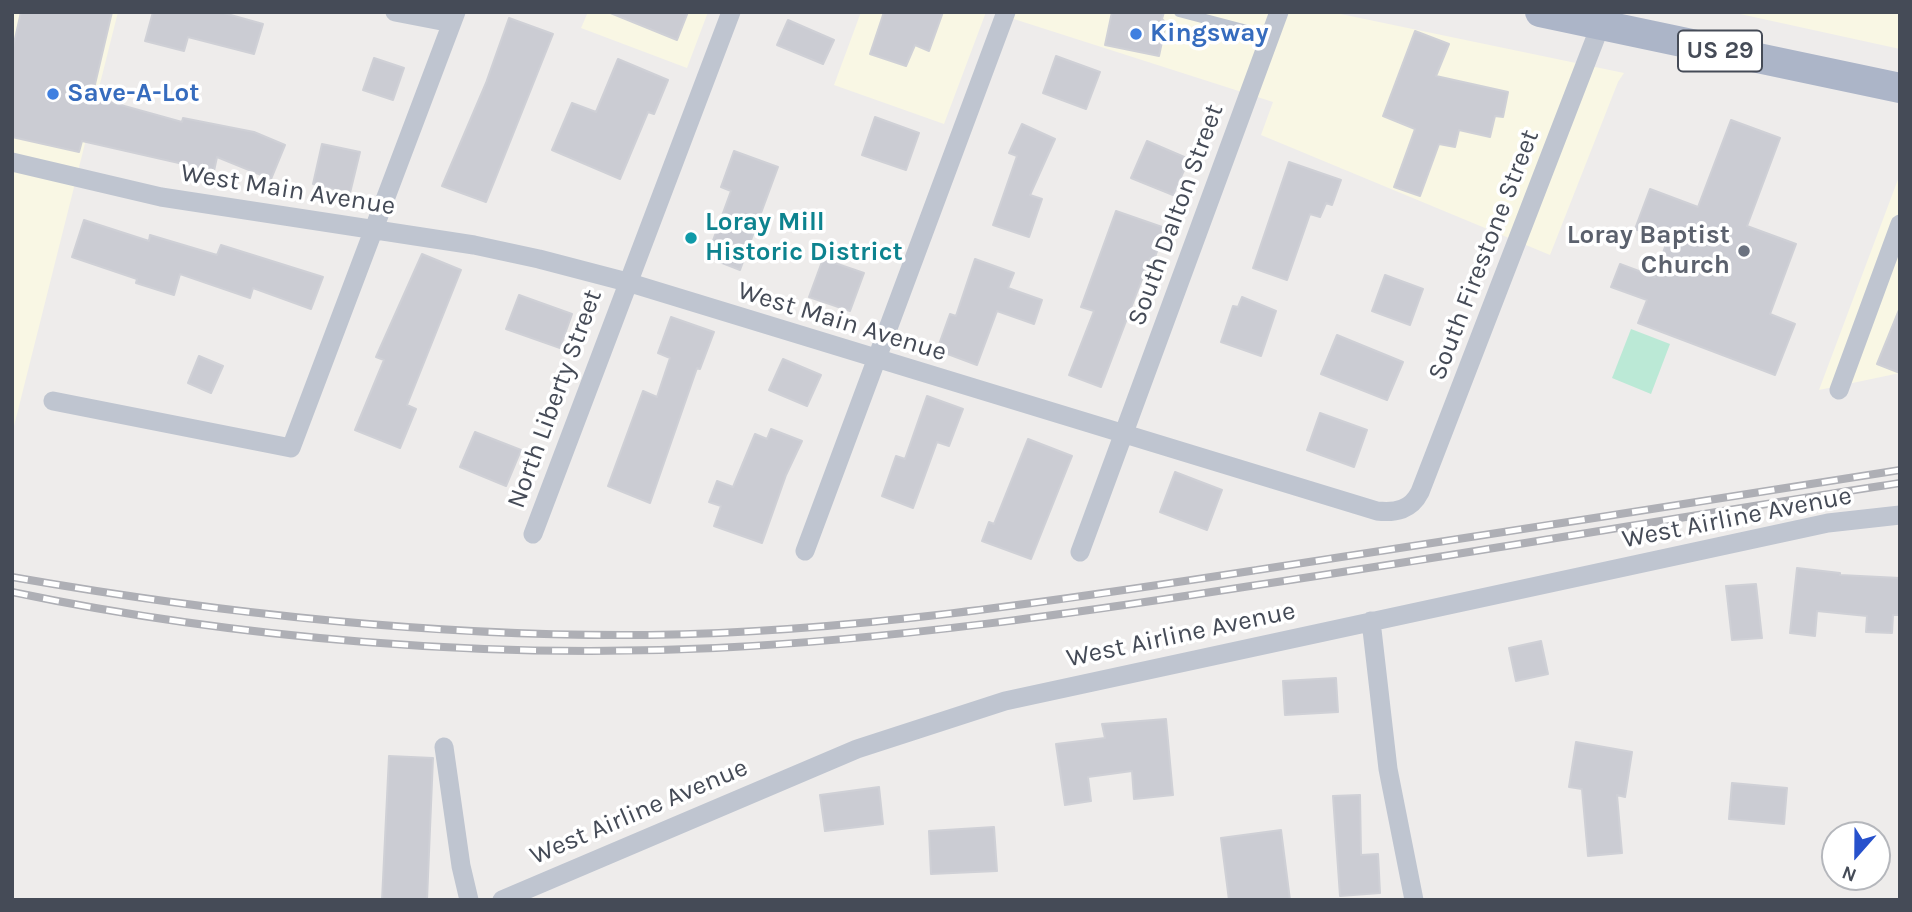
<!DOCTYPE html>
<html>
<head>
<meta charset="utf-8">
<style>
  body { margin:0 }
  #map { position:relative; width:1912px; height:912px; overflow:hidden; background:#eeeceb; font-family:Karla,sans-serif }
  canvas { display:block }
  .frame { position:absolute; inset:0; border:14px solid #454b57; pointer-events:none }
  .north { position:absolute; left:1821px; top:821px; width:70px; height:70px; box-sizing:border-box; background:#fff; border:2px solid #b5b7bc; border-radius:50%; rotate:201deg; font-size:19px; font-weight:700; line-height:28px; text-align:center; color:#454b57 }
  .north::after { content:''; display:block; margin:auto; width:24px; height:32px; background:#2751cc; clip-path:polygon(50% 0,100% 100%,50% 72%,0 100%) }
</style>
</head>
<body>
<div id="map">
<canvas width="1912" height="912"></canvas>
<div class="frame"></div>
<div class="north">N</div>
</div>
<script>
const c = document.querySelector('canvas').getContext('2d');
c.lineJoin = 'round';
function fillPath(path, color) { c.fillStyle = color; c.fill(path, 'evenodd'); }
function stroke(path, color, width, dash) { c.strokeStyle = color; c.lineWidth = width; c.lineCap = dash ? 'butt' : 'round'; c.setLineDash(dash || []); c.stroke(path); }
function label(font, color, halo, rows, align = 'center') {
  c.font = font + ' Karla,sans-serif'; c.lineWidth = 7; c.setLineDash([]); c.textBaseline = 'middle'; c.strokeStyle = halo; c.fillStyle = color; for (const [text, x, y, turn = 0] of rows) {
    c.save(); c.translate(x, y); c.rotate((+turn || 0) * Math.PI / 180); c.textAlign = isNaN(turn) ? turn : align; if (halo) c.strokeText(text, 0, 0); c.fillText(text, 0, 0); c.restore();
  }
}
const commercial = new Path2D(`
  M12 12H118L12 434Z
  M588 12H708L687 68 581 28Z
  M861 12H986L944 124 834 85Z
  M992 12H1331L1624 73 1618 82 1550 255 1261 135 1273 102Z
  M1731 12H1900V49Z
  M1900 174V373L1819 390Z`);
const green = new Path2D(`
  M1631 329 1670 344 1651 394 1612 378Z`);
const building = new Path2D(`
  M21 12H112L92 97 182 122 183 118 254 132 285 145 271 179 217 157 214 171 82 141 79 152 12 137V52Z
  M153 12H220L263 24 254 54 188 37 184 51 145 41Z
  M608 12H688L677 40Z
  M884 12H943L929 51 915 45 906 66 870 54Z
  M1112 12H1164L1162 19 1166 23 1159 56 1105 45Z
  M509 18 553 34 486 202 442 186 486 83Z
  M788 20 834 40 823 64 777 45Z
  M1415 31 1449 44 1436 76 1508 92 1503 117 1495 116 1490 137 1459 130 1455 147 1439 144 1420 196 1394 187 1415 129 1383 116Z
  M1056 56 1100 72 1086 109 1043 93Z
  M374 58 404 68 393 100 363 90Z
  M618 59 668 80 654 114 648 112 620 179 552 150 572 103 596 112Z
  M875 117 919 133 906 170 862 155Z
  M1731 120 1780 138 1747 226 1796 244 1770 314 1795 324 1775 375 1638 323 1647 300 1611 287 1620 264 1655 277 1667 241 1635 229 1650 189 1698 207Z
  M1022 124 1055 139 1030 195 1042 199 1029 237 993 225 1017 156 1009 153Z
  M1147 141 1189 159 1173 195 1131 178Z
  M322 144 360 152 350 193 313 184Z
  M734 151 778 167 740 270 707 257 731 191 721 187Z
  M1289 162 1341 180 1332 205 1326 203 1320 217 1310 214 1287 280 1253 268Z
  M1116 211 1165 228 1154 260 1150 258 1101 387 1069 375 1094 311 1081 307Z
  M84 220 149 241 150 235 217 255 221 245 323 277 311 309 253 288 250 298 180 274 174 295 136 283 137 279 72 257Z
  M422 254 461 270 407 405 416 409 400 448 355 430 384 360 376 357Z
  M823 259 864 273 850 311 809 297Z
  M975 259 1014 273 1008 288 1042 300 1034 324 997 311 977 365 937 350 950 314 956 316Z
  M1385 275 1423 289 1410 325 1372 311Z
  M519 295 572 314 560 348 506 329Z
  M1242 297 1276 311 1261 356 1221 342 1233 306 1238 307Z
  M1899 310 1900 311V373L1877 364Z
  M671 317 714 332 700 369 697 368 650 503 608 486 643 391 657 397 670 358 658 353Z
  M1337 335 1403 362 1387 400 1321 374Z
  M199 356 223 366 211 393 188 383Z
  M783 359 821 375 807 406 769 390Z
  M927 396 963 409 949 446 937 442 913 508 882 496 896 456 905 459Z
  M1320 413 1367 430 1354 467 1307 450Z
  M771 429 802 441 786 475 762 543 714 526 721 506 709 502 717 481 733 487 755 434 767 439Z
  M475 432 521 450 506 486 460 467Z
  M1028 439 1072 456 1031 559 982 541 989 522 994 524Z
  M1175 472 1222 490 1207 530 1160 512Z
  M1797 568 1840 573V575L1900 578V615H1893L1892 633 1866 632 1867 616 1817 611 1815 636 1790 633Z
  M1756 584 1762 638 1732 640 1726 586Z
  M1541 641 1548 674 1516 681 1509 648Z
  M1336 678 1338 712 1285 715 1283 681Z
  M1166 719 1173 795 1134 799 1132 771 1088 777 1091 801 1065 805 1056 744 1105 738 1102 724Z
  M1576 742 1632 752 1625 797 1617 795 1622 853 1588 856 1582 789 1569 787Z
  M389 756 433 758 427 900H382Z
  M1732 783 1787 788 1784 824 1729 819Z
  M879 787 883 824 825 831 820 795Z
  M1360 795 1361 855 1378 854 1380 893 1340 896 1333 796Z
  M994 827 997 871 931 874 929 831Z
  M1281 830 1290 900H1229L1221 838Z`);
const service = new Path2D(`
  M1179 12 1270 36`);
const minor = new Path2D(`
  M395 12 452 23
  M12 162 161 197 474 245 539 259 627 282 1377 511C1396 513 1411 510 1420 492L1604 16
  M1839 390 1900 224
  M53 401 291 448 456 12
  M533 534 731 12
  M805 551 1006 12
  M1080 552 1279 12
  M1371 621 1388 769 1414 900
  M444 747 461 866 469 900
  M502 900 857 749 1005 701 1828 523 1900 515`);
const primary = new Path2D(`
  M1540 12 1900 88`);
const rail = new Path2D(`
  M12 577C223 614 435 637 649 635 854 632 1055 601 1257 570 1471 537 1686 504 1900 470
  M12 592C237 639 487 659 716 648 898 639 1077 613 1257 585 1472 553 1685 516 1900 483`);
const markers = [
  [1136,34,7,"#3f7fe0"],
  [53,94,7,"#3f7fe0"],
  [691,238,7,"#0f9aa8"],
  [1744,251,7,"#6b7280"]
];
const shields = [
  [1720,51,84]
];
const shieldNames = [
  ["US 29",1720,51]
];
const shopNames = [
  ["Kingsway",1150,34],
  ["Save-A-Lot",67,94]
];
const streetNames = [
  ["West Main Avenue",288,190,9],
  ["South Dalton Street",1176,215,-70],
  ["South Firestone Street",1484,255,-69],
  ["West Main Avenue",842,322,17],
  ["North Liberty Street",555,399,-70],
  ["West Airline Avenue",1737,518,-11],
  ["West Airline Avenue",1181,635,-12],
  ["West Airline Avenue",639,812,-23]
];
const cultureNames = [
  ["Loray Mill",705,223],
  ["Historic District",705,253]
];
const worshipNames = [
  ["Loray Baptist",1730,236],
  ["Church",1730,266]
];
fillPath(commercial, '#f9f7e4');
fillPath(green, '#bbe9d6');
fillPath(building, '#cbccd3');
stroke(building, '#cfd0d6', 2);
stroke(service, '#bfc5d0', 10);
stroke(minor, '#bfc5d0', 19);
stroke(primary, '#acb5c8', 30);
stroke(rail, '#aeafb5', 8);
stroke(rail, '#fff', 5, [16]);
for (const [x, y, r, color] of markers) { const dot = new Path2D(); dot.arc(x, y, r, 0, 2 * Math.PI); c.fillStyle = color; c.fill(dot); stroke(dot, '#fff', 2.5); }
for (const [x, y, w] of shields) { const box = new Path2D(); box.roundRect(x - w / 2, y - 20.5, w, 41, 5); c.fillStyle = '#fff'; c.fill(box); stroke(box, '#454b57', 2); }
label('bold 24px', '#454b57', null, shieldNames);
label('bold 26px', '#366cbe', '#fff', shopNames, 'left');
label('26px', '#454b57', '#fff', streetNames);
label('bold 26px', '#0d838f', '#fff', cultureNames, 'left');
label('bold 26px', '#5b616d', '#fff', worshipNames, 'right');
</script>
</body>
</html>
